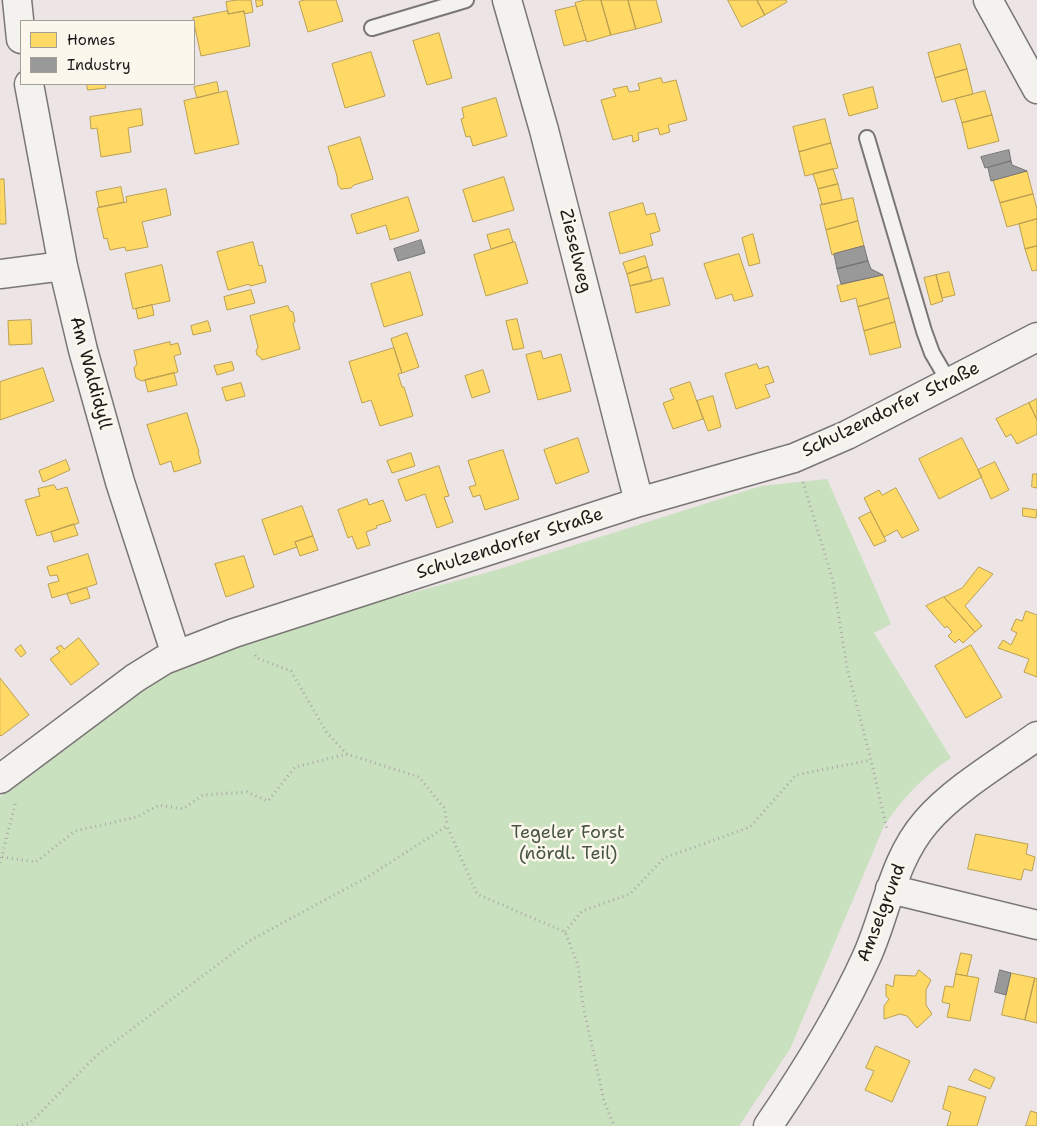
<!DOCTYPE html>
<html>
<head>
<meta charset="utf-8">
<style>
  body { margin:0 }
  #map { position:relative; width:1037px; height:1126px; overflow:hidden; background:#ece4e5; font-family:"Shantell Sans",sans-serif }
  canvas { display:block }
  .legend { position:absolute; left:20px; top:20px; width:175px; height:65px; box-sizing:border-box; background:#fbf7ec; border:1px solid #a29f99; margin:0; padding:6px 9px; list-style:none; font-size:15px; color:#1c1c1c }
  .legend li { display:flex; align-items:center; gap:10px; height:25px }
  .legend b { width:25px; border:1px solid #a29f99 }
</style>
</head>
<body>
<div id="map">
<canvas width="1037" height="1126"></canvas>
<ul class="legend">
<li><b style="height:14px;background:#ffd966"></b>Homes</li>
<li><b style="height:14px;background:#999"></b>Industry</li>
</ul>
</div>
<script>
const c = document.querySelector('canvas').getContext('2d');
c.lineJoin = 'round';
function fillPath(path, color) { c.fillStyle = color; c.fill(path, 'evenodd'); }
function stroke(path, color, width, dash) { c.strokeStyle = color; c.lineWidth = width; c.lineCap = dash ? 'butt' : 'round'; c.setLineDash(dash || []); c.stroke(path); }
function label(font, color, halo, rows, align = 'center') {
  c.font = font + ' "Shantell Sans",sans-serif'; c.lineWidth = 5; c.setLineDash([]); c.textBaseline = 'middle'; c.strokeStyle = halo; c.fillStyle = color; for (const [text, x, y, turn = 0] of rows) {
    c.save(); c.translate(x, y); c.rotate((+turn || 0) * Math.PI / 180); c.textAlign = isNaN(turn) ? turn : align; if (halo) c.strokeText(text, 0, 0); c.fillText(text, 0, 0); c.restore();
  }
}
const green = new Path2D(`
  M827 479 891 624 874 633 951 758C923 776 902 799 884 826L790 1049 739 1126H0V797L151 680 250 636 493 571 761 486Z`);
const homes = new Path2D(`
  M238 0H251L253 12 244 14V11L228 14 226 2Z
  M256 0H262L263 5 257 7Z
  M305 0H336L343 21 308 32 299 2Z
  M586 0H601L611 35 587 42 575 3Z
  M601 0H628L636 29 611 35Z
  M628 0H656L662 22 636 29Z
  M728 0H757L765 15 742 27Z
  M757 0H786L787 2 765 15Z
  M576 6 586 40 564 46 555 11Z
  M228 11V14L244 11 250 46 201 56 193 18Z
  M439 33 452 78 427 85 413 41Z
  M960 44 967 69 935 78 928 53Z
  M371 52 385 96 345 108 332 64Z
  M967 69 973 94 942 102 935 78Z
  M661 78 663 83 676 80 687 120 668 125 670 132 660 135 658 128 638 133 639 140 633 142 632 135 613 140 601 100 616 96 613 89 627 86 629 92 640 90 638 84Z
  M217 82 219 92 197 98 194 87Z
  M87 84H105L106 88 88 90Z
  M873 87 878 108 849 116 843 95Z
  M227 91 239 144 195 154 184 101Z
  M985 91 992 115 962 123 955 99Z
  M496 98 507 136 473 146 470 136 466 137 461 119 464 118 462 108Z
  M141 109 143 125 128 128 131 152 101 157 97 128 91 129 90 117Z
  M992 115 999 141 968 149 962 123Z
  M825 119 831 143 799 152 793 127Z
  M360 137 373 179 354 185 351 188 341 189 338 185 337 176 328 147Z
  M831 143 838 168 805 176 799 152Z
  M833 169 838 184 818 189 813 174Z
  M1027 171 1033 194 1000 203 993 180Z
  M504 177 514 210 473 222 463 190Z
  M0 179H4L6 224H0Z
  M838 184 842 200 822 205 818 189Z
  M121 187 124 202 99 207 96 192Z
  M166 189 171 215 142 222 148 247 126 251 125 247 110 250 107 238 104 239 97 208 127 202 126 197Z
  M1033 194 1037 209V219L1007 227 1000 203Z
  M408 197 419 231 390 240 386 225 357 234 351 215Z
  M853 198 858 221 826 230 820 205Z
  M643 203 646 215 655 213 660 231 650 234 653 245 620 254 609 213Z
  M1037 219V246L1025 249 1019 224Z
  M858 221 864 246 832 255 826 230Z
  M509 229 513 242 491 249 487 235Z
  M753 234 760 263 749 266 742 238Z
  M253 242 259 266 262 265 266 282 250 286 249 284 228 290 217 252Z
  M515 242 528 283 486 296 474 255Z
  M1037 246V270L1032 271 1025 249Z
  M739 254 753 296 734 301 732 294 716 299 704 264Z
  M645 256 648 267 627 274 623 263Z
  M162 265 170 301 133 309 125 274Z
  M648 267 652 281 630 286 627 274Z
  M410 272 423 315 384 327 371 284Z
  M949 272 955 295 942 298 936 275Z
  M883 275 889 298 858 307 856 298 841 302 837 286Z
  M936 275 943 301 931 305 924 278Z
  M663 278 670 305 636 313 630 286Z
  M251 290 255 303 227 310 224 297Z
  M889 298 895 322 864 331 858 307Z
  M152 305 154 315 138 319 136 309Z
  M288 306 290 311 293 312 295 321 293 324 300 349 262 360 261 358 257 355 256 351 258 347 250 316Z
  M517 319 524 348 513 350 506 321Z
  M31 320 32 344 9 345 8 321Z
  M208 321 211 331 193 335 191 326Z
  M895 322 901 347 870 355 864 331Z
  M407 333 419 367 402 373 391 339Z
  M170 342V345L178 343 181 354 174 356 178 372 142 381 136 378 134 368 137 364 134 351Z
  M394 348 402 373 398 374 402 387H404L413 416 380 426 371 400 362 403 349 362Z
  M541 351 543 359 561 354 571 391 538 400 526 355Z
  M232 362 234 370 217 375 214 366Z
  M757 364 759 369 768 366 774 382 765 385 770 397 736 409 725 374Z
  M43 368 54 401 0 420V382Z
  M483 370 490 392 472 398 465 376Z
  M174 373 177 385 148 392 145 380Z
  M690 382 703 419 673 429 663 403 674 399 670 389Z
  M241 383 245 396 226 401 222 388Z
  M713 396 721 427 708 431 697 401Z
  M1037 399V420L1029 403Z
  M1029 403 1037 420V434L1017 444 1011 434 1006 437 996 419Z
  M187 413 199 452H198L201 463 174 472 171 461 160 465 147 425Z
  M578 438 589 472 556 484 544 450Z
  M962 438 982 477 939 499 919 459Z
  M503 450 519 499 485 510 480 495 473 497 469 487 476 485 468 461Z
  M411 453 415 466 392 473 387 461Z
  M66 460 70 470 43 482 39 471Z
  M995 462 1009 490 991 499 978 470Z
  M439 466 449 496 444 497 453 522 437 528 425 494 406 501 398 480Z
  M1033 474H1037V488L1032 487Z
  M54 485 57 490 67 487 79 523 37 536 25 500 40 496 38 489Z
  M896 488 919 530 902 538 897 530 884 537 864 498 879 490 882 495Z
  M367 499 369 505 383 500 391 521 376 526 377 528 366 532 370 545 357 549 352 536 348 538 338 510Z
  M302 506 313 536 295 542 297 547 274 555 262 520Z
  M1023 508 1037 510 1036 518 1023 516Z
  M871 512 886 541 874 546 859 518Z
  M74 524 78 535 54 542 51 532Z
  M313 536 318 550 300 556 295 542Z
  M88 554 97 584 52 598 48 584 59 581 57 575 50 576 47 567Z
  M244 556 254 587 226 597 215 564Z
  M979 567 993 574 965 606 982 626 975 632 944 597 962 588Z
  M87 588 90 598 71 604 67 594Z
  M944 597 975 632 963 643 959 639 955 643 948 636 952 632 947 626 945 628 926 606Z
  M1026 611 1037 615V677L1024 672 1029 659 998 648 1003 640 1011 645 1017 633 1011 630 1016 619 1022 621Z
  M79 638 99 664 71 685 50 659 60 652 56 648 61 645 64 649Z
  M21 645 26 653 21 657 15 650Z
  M971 645 1002 697 966 718 935 666Z
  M0 678 29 715 1 736 0 735Z
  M976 834 1028 844 1026 854 1035 857 1032 871 1024 869 1021 880 968 869Z
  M961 953 972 955 967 976 956 974Z
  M919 970 931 980 926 990V1005L932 1014 917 1028 907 1016 900 1014 884 1019V1006L889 999 886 996V984L893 987 895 975 915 976Z
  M1011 973 1035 978 1025 1020 1002 1015Z
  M956 974 979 978 970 1021 947 1017 950 1004 942 1002 945 986 953 987Z
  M1035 978 1037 979V1023L1025 1020Z
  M876 1046 910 1061 892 1102 865 1090 874 1071 866 1068Z
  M975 1069 995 1078 990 1089 969 1080Z
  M949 1086 986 1097 977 1126H947L951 1112 943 1109Z
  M1031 1111 1037 1113V1126H1026Z`);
const industry = new Path2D(`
  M1009 150 1011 161 985 168 981 157Z
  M1011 161 1012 165 1027 171 991 181 988 168Z
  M421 240 425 253 398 261 394 249Z
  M864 246 868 261 837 269 834 254Z
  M868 261 871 269 883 275 841 284 837 269Z
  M1000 970 1011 973 1006 995 995 992Z`);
const path = new Path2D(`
  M803 482 833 581 847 668 871 760 887 830
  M255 655 257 658 291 671 327 733 347 754 419 777 445 809 447 826
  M2 857 36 862 75 831 137 817 159 805 183 809 203 795 247 792 268 801 295 767 347 754
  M0 863 16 801
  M565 932 582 911 630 894 664 858 750 827 796 775 871 760
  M17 1126 30 1123 97 1055 249 941 366 878 447 826 477 894 565 932 578 965 583 1005 604 1101 614 1126`);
const service = new Path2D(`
  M372 28 466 0
  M867 138 924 331 932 353 949 382`);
const minor = new Path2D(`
  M17 0 21 39
  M507 0 544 130 639 502
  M988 0 1037 89
  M29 84 63 266 83 350 120 482 176 655
  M0 274 63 266
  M0 779 135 678 164 660 234 633 639 502 794 458 847 435 1037 337
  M890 889 1037 925
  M768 1126C805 1072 840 1016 867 956 887 911 893 860 926 822 953 790 1002 761 1037 736`);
const streetNames = [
  ["Zieselweg",575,251,76],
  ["Am Waldidyll",90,373,75],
  ["Schulzendorfer Straße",891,410,-26],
  ["Schulzendorfer Straße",510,544,-18],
  ["Amselgrund",882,913,-69]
];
const parkNames = [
  ["Tegeler Forst",568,833],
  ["(nördl. Teil)",568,854]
];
fillPath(green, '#c9e1be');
fillPath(homes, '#ffd966');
stroke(homes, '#bba050', 1);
fillPath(industry, '#999');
stroke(industry, '#747474', 1);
stroke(service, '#7a7676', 18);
stroke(minor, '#7a7676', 31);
stroke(path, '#aba8a7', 3, [1, 4]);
stroke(service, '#f4f2ef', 14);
stroke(minor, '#f4f2ef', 28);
label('18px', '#1c1c1c', '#fbf7ec', streetNames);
label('18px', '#485643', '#fbf7ec', parkNames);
</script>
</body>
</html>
